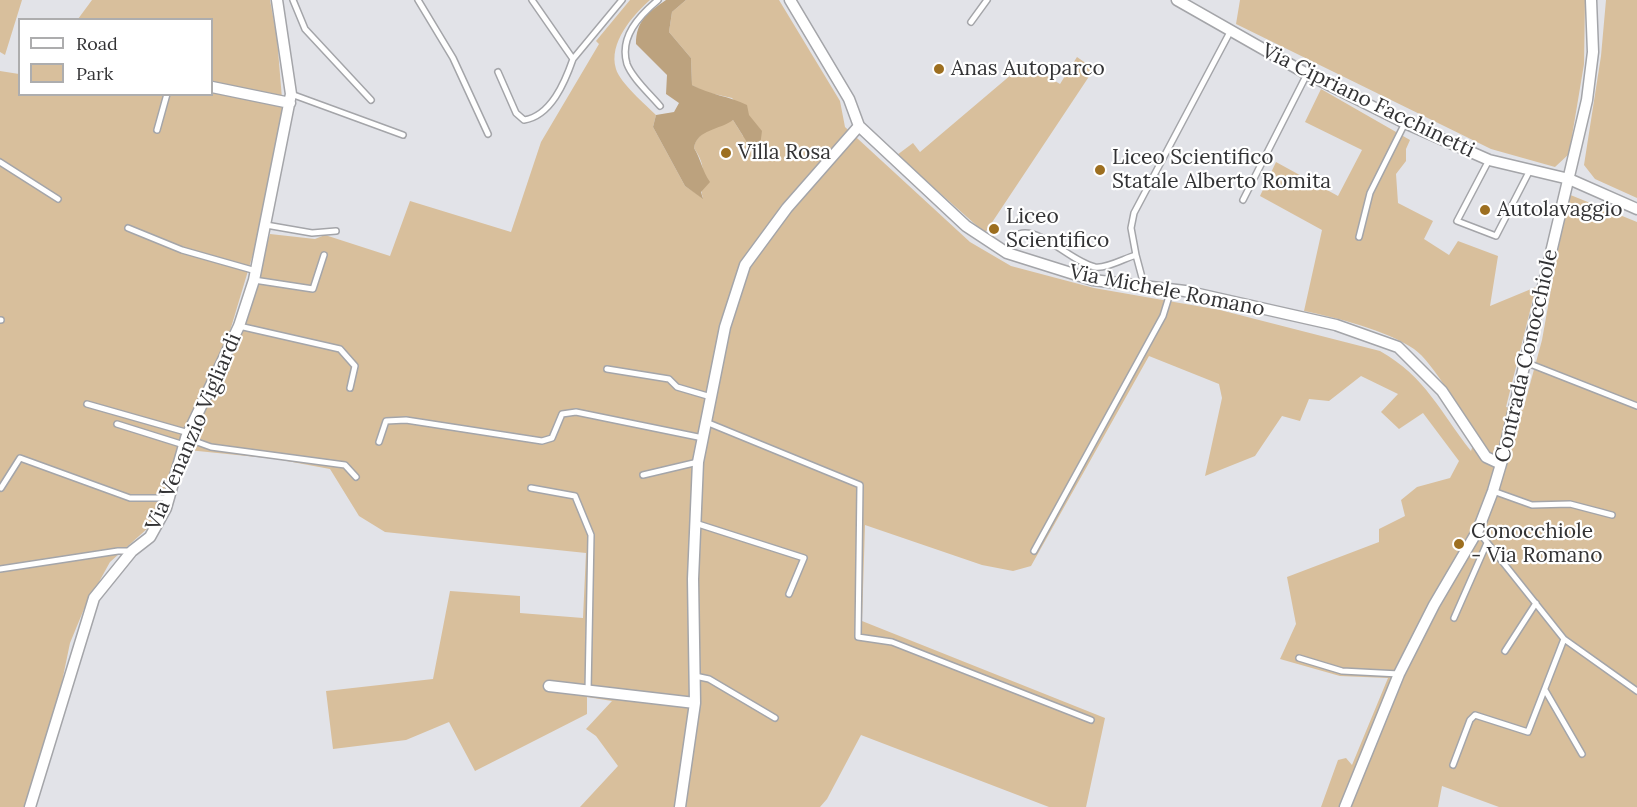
<!DOCTYPE html>
<html>
<head>
<meta charset="utf-8">
<style>
  body { margin:0 }
  #map { position:relative; width:1637px; height:807px; overflow:hidden; background:#e2e3e8; font-family:Lora,serif }
  canvas { display:block }
  .legend { position:absolute; left:18px; top:18px; width:195px; height:78px; box-sizing:border-box; background:#fff; border:2px solid #adadae; margin:0; padding:8px 10px; list-style:none; font-size:18px; color:#333335 }
  .legend li { display:flex; align-items:center; gap:12px; height:30px }
  .legend b { width:30px; border:2px solid #adadae }
</style>
</head>
<body>
<div id="map">
<canvas width="1637" height="807"></canvas>
<ul class="legend">
<li><b style="height:8px;background:#fff"></b>Road</li>
<li><b style="height:16px;background:#d8bf9c"></b>Park</li>
</ul>
</div>
<script>
const c = document.querySelector('canvas').getContext('2d');
c.lineJoin = 'round';
function fillPath(path, color) { c.fillStyle = color; c.fill(path, 'evenodd'); }
function stroke(path, color, width, dash) { c.strokeStyle = color; c.lineWidth = width; c.lineCap = dash ? 'butt' : 'round'; c.setLineDash(dash || []); c.stroke(path); }
function label(font, color, halo, rows, align = 'center') {
  c.font = font + ' Lora,serif'; c.lineWidth = 4.5; c.setLineDash([]); c.textBaseline = 'middle'; c.strokeStyle = halo; c.fillStyle = color; for (const [text, x, y, turn = 0] of rows) {
    c.save(); c.translate(x, y); c.rotate((+turn || 0) * Math.PI / 180); c.textAlign = isNaN(turn) ? turn : align; if (halo) c.strokeText(text, 0, 0); c.fillText(text, 0, 0); c.restore();
  }
}
const green = new Path2D(`
  M0 0H22L5 55 0 52Z
  M92 0H270L277 38 283 111 259 234 227 341 186 426 162 507 148 528 110 562 84 609 70 643 57 706 25 807H0V71L19 74 20 94H212V20L78 19Z
  M630 0H650C633 15 608 43 616 69 620 83 646 105 656 115L653 127 685 186 703 198C697 178 711 173 694 148 696 131 719 125 733 120L743 136 762 132 732 98 705 92 692 85 691 58 669 32 672 12 686 0H779L840 101 845 127 970 242 1011 266 1094 288 1220 310 1380 351C1426 377 1440 412 1471 451L1476 436C1463 415 1433 362 1414 349 1386 330 1337 318 1304 311L1322 230 1260 196 1276 162 1338 196 1362 150 1305 122 1321 89 1410 140 1406 149V161L1396 174 1398 203 1433 221 1424 239 1449 255 1458 241 1498 256 1490 306 1536 287 1506 407 1523 410 1542 340 1568 194 1637 222V807H1499L1442 786 1438 807H1321L1338 760 1346 758 1352 765 1388 678 1340 676 1280 659 1296 624 1287 577 1379 542V529L1405 516 1401 500 1417 487 1450 478 1459 461 1423 413 1399 429 1381 412 1398 394 1361 376 1329 401 1309 399 1300 421 1282 416 1255 456 1205 476 1222 398 1219 384 1149 356 1031 566 1013 571 982 565 865 525 862 621 1105 718 1086 807H1049L861 735 827 799 820 807H580L618 766 596 736 586 729 612 701 587 697V714L475 771 449 722 406 740 333 749 326 691 433 679 450 591 520 596V613L583 618 586 553 385 532 359 516 330 469 276 459 188 450 256 284 270 234 315 239 325 235 390 256 410 201 511 232 541 142 599 44 596 41Z
  M1240 0H1585L1584 64 1569 154 1555 167 1491 149 1236 24Z
  M1606 0H1637V198L1595 179 1584 165 1601 56Z
  M1077 57 1094 69 985 233 897 155 913 143 920 152 1025 63 1060 84Z`);
const forest = new Path2D(`
  M666 0H686L672 12 669 32 691 58 692 85C710 95 729 96 747 105L749 115 762 131 760 146 750 147 733 120C720 130 697 129 694 148 701 159 702 171 710 182L701 192 703 199 685 186 653 127 656 115 674 112 679 103 666 94 667 75 636 44C636 20 649 12 666 0Z`);
const service = new Path2D(`
  M293 0 305 29 371 100
  M418 0 453 58 488 134
  M532 0 573 59 622 0
  M658 0C639 16 619 37 627 64 632 78 650 94 660 106
  M971 22 987 0
  M498 72 516 113 524 120C551 116 565 82 573 59
  M291 94 403 135
  M157 130 167 94
  M1489 160 1457 221 1496 236 1529 172
  M0 162 58 199
  M1243 200 1307 74
  M266 225 312 233 336 231
  M128 228 182 250 256 271
  M1359 237 1370 193 1405 123
  M1007 253 1019 234C1041 227 1071 262 1095 267 1106 269 1125 258 1136 255L1131 228 1134 213 1230 32
  M1136 255 1144 285
  M254 280 313 289 324 255
  M0 320H1
  M239 326 340 349 355 366 350 388
  M1525 362 1637 406
  M607 369 669 379 677 387 711 397
  M87 404 189 433
  M706 422 860 485 858 637 892 642 1091 720
  M117 424 184 445
  M186 438 211 447 345 465 356 477
  M379 442 386 421 406 420 542 441 552 438 562 414 576 412 703 438
  M643 475 698 462
  M1 488 20 458 130 498H169
  M531 488 575 496 591 535 588 691
  M1493 491 1532 505 1570 504 1612 515
  M695 523 804 558 789 594
  M1034 551 1163 316 1171 290
  M0 569 118 551H130
  M1454 618 1487 543
  M1564 639 1637 691
  M1505 651 1536 603
  M1299 658 1342 671 1399 674
  M695 676 709 679 775 718
  M1545 690 1582 754
  M1453 765 1470 720 1475 715 1528 732 1564 639 1478 531`);
const minor = new Path2D(`
  M790 0 849 99 859 126 966 226 1007 253 1093 280 1185 291 1336 325 1398 347 1442 391 1486 457 1501 464
  M1177 0 1307 74 1405 123 1489 160 1569 179 1637 209
  M212 87 290 103
  M549 686 695 703
  M30 807 94 598 132 551 150 537 166 508 186 438 239 326 254 280 291 94 277 0
  M680 807 695 703 693 579 698 462 725 327 745 265 787 208 859 126
  M1345 807 1399 674 1434 605 1478 530 1493 491 1501 464 1587 100 1593 52 1591 0`);
const markers = [
  [939,69,6,"#9d6f20"],
  [726,153,6,"#9d6f20"],
  [1100,170,6,"#9d6f20"],
  [1485,210,6,"#9d6f20"],
  [994,229,6,"#9d6f20"],
  [1459,544,6,"#9d6f20"]
];
const poiNames = [
  ["Anas Autoparco",951,69],
  ["Villa Rosa",738,153],
  ["Liceo Scientifico",1112,158],
  ["Statale Alberto Romita",1112,182],
  ["Autolavaggio",1497,210],
  ["Liceo",1006,217],
  ["Scientifico",1006,241],
  ["Conocchiole",1471,532],
  ["- Via Romano",1471,556]
];
const streetNames = [
  ["Via Cipriano Facchinetti",1368,101,26],
  ["Via Michele Romano",1167,291,11],
  ["Contrada Conocchiole",1527,356,-77],
  ["Via Venanzio Vigliardi",194,432,-67]
];
fillPath(green, '#d8bf9c');
fillPath(forest, '#bca27e');
stroke(service, '#a4a5a9', 8);
stroke(minor, '#a4a5a9', 13);
stroke(service, '#fff', 5);
stroke(minor, '#fff', 10);
for (const [x, y, r, color] of markers) { const dot = new Path2D(); dot.arc(x, y, r, 0, 2 * Math.PI); c.fillStyle = color; c.fill(dot); stroke(dot, '#fff', 2); }
label('21px', '#333335', '#fff', poiNames, 'left');
label('21px', '#333335', '#fff', streetNames);
</script>
</body>
</html>
